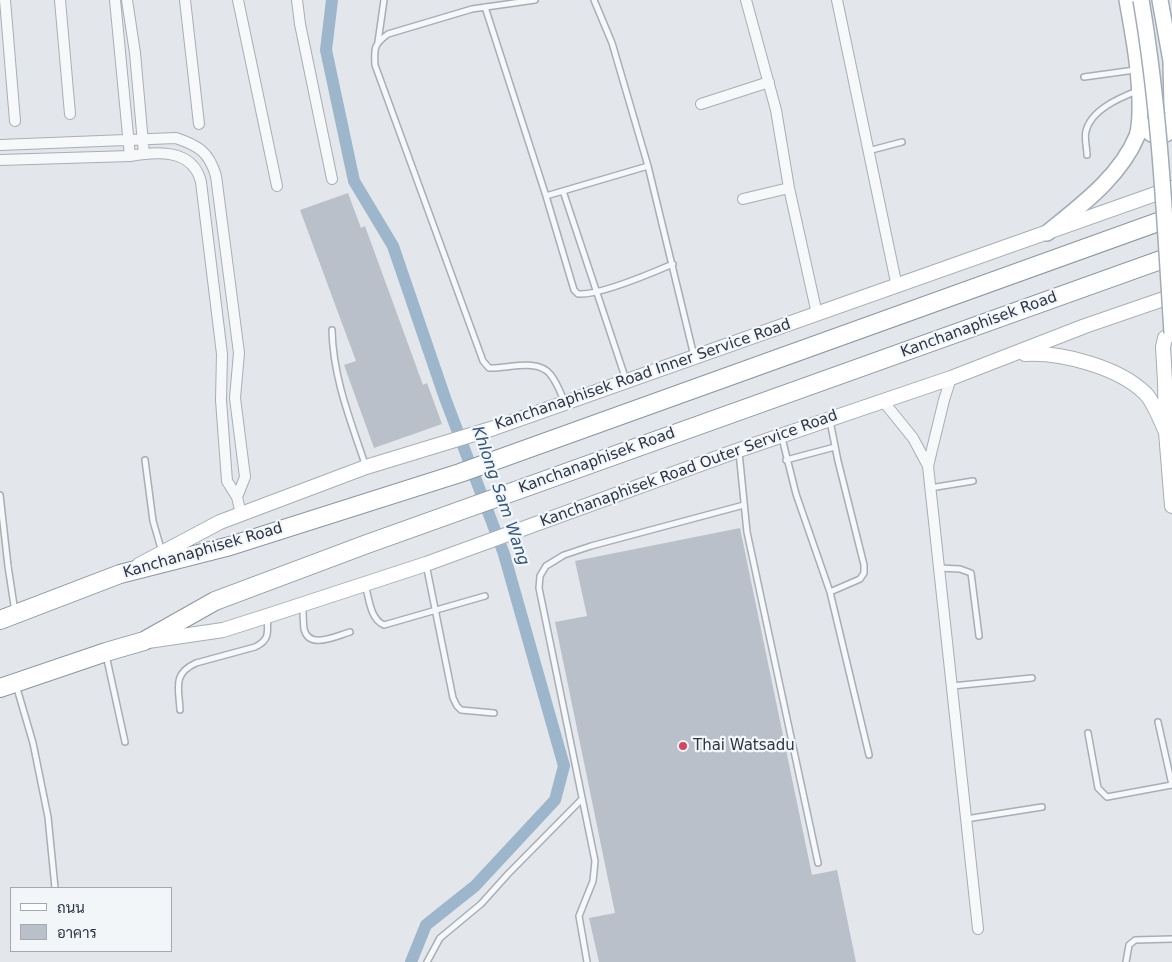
<!DOCTYPE html>
<html>
<head>
<meta charset="utf-8">
<style>
  body { margin:0 }
  #map { position:relative; width:1172px; height:962px; overflow:hidden; background:#e3e7eb; font-family:"DejaVu Sans",Sarabun,sans-serif }
  canvas { display:block }
  .legend { position:absolute; left:10px; top:887px; width:162px; height:65px; box-sizing:border-box; background:#f3f6f9; border:1px solid #a3a9b1; margin:0; padding:6px 9px; list-style:none; font-size:15px; color:#2b3544 }
  .legend li { display:flex; align-items:center; gap:10px; height:25px }
  .legend b { width:25px; border:1px solid #a3a9b1 }
</style>
</head>
<body>
<div id="map">
<canvas width="1172" height="962"></canvas>
<ul class="legend">
<li><b style="height:6px;background:#fff"></b>ถนน</li>
<li><b style="height:14px;background:#bac0c9"></b>อาคาร</li>
</ul>
</div>
<script>
const c = document.querySelector('canvas').getContext('2d');
c.lineJoin = 'round';
function stroke(path, color, width, dash) { c.strokeStyle = color; c.lineWidth = width; c.lineCap = dash ? 'butt' : 'round'; c.setLineDash(dash || []); c.stroke(path); }
function fillPath(path, color) { c.fillStyle = color; c.fill(path, 'evenodd'); }
function label(font, color, halo, rows, align = 'center') {
  c.font = font + ' "DejaVu Sans",sans-serif'; c.lineWidth = 4.5; c.setLineDash([]); c.textBaseline = 'middle'; c.strokeStyle = halo; c.fillStyle = color; for (const [text, x, y, turn = 0] of rows) {
    c.save(); c.translate(x, y); c.rotate((+turn || 0) * Math.PI / 180); c.textAlign = isNaN(turn) ? turn : align; if (halo) c.strokeText(text, 0, 0); c.fillText(text, 0, 0); c.restore();
  }
}
const canal = new Path2D(`
  M332 0 326 50 354 181 393 246 445 398 504 554 564 766 555 800 475 886 426 925 411 962`);
const building = new Path2D(`
  M348 193 361 228 365 226 423 385 427 383 442 424 374 448 344 365 356 361 300 210Z
  M740 528 812 875 837 870 856 962H599L589 918 615 913 555 622 587 616 575 561Z`);
const lane = new Path2D(`
  M535 0 472 9 388 34C374 44 374 48 375 65L483 361 489 368C507 369 537 358 550 374 557 382 561 394 565 403
  M594 0 612 43 648 166 694 356
  M485 7 546 196 574 290 578 294C599 296 652 273 673 264
  M378 42 384 0
  M1084 77 1135 70
  M868 151 902 142
  M1087 155C1087 148 1084 138 1086 131 1091 110 1119 98 1137 91
  M563 191 626 380
  M546 196 648 166
  M332 330C333 378 351 422 366 467
  M830 421 838 461 864 565V573L860 579 830 592
  M782 438 796 494 830 592 869 755
  M739 452 747 532 818 863
  M145 460 153 521 162 552
  M786 460 835 447
  M930 488 973 481
  M0 495 8 566 15 612
  M426 564 453 698 457 706 461 710 494 713
  M939 568 960 569 971 573 979 636
  M365 584C369 598 370 619 384 625L485 596
  M303 605C303 613 303 621 304 629 309 650 336 636 350 632
  M106 655 125 742
  M16 685 33 743 48 817 55 888
  M952 686 1032 678
  M180 710C179 688 172 674 196 663L255 647C270 640 268 632 267 617
  M1158 722 1172 785
  M1088 733 1098 788 1107 797 1172 785
  M966 819 1042 807
  M427 962 440 938 481 904 508 874 582 799
  M587 962 579 916 593 881 595 861 539 588 540 576 546 566 564 555 591 546 744 505
  M1126 962 1129 945 1135 940 1172 939`);
const street = new Path2D(`
  M5 0 15 121
  M60 0 70 114
  M115 0 130 156
  M127 0 135 53 144 154
  M185 0 199 124
  M238 0 277 186
  M297 0 300 24 332 179
  M746 0 776 110 789 188 817 314
  M837 0 897 287
  M701 104 769 82
  M0 145 176 138C199 146 209 152 216 176L239 353 235 398 245 477 237 497
  M0 160 130 156C158 151 193 149 201 182L222 354 221 400 227 481 237 497 241 514
  M743 199 789 188
  M951 378 944 400 928 466 978 929
  M883 401 913 438 928 466`);
const secondary = new Path2D(`
  M1172 333 1165 338 1163 347 1165 381 1166 432 1172 506
  M1025 354C1061 352 1119 367 1146 394 1155 404 1160 420 1166 432
  M139 565 220 522 366 467 494 428 1172 188
  M148 641 223 630 267 616 426 564 739 450 951 378 1085 326 1172 296`);
const primary = new Path2D(`
  M1160 0 1171 61 1172 109
  M1140 121C1148 133 1156 141 1169 132L1172 117
  M1047 233C1080 206 1120 177 1137 136 1141 124 1140 111 1140 98 1139 65 1133 33 1127 0`);
const highway = new Path2D(`
  M0 620 120 574 230 546 460 473 1172 217
  M0 688 106 652 144 641 215 601 367 544 1172 256`);
const primaryBridge = new Path2D(`
  M1141 0C1160 110 1165 222 1172 333`);
const markers = [
  [683,746,5,"#d04862"]
];
const streetNames = [
  ["Kanchanaphisek Road",979,325,-20],
  ["Kanchanaphisek Road Inner Service Road",643,375,-19],
  ["Kanchanaphisek Road",597,461,-20],
  ["Kanchanaphisek Road Outer Service Road",689,469,-20],
  ["Kanchanaphisek Road",203,551,-16]
];
const poiNames = [
  ["Thai Watsadu",693,746]
];
const waterNames = [
  ["Khlong Sam Wang",500,496,71]
];
stroke(canal, '#9eb6cb', 12);
fillPath(building, '#bac0c9');
stroke(lane, '#a8aeb6', 8);
stroke(street, '#a8aeb6', 12);
stroke(secondary, '#a8aeb6', 16);
stroke(primary, '#a2acb7', 18);
stroke(highway, '#8a95a2', 20);
stroke(lane, '#f6f8fa', 5);
stroke(street, '#f6f8fa', 10);
stroke(secondary, '#fff', 14);
stroke(primary, '#fff', 15);
stroke(highway, '#fff', 18);
stroke(primaryBridge, '#a2acb7', 18, []);
stroke(primaryBridge, '#fff', 15);
for (const [x, y, r, color] of markers) { const dot = new Path2D(); dot.arc(x, y, r, 0, 2 * Math.PI); c.fillStyle = color; c.fill(dot); stroke(dot, '#f3f6f9', 2); }
label('15px', '#2b3544', '#f3f6f9', streetNames);
label('15px', '#2b3544', '#f3f6f9', poiNames, 'left');
label('italic 16px', '#345679', '#f3f6f9', waterNames);
</script>
</body>
</html>
